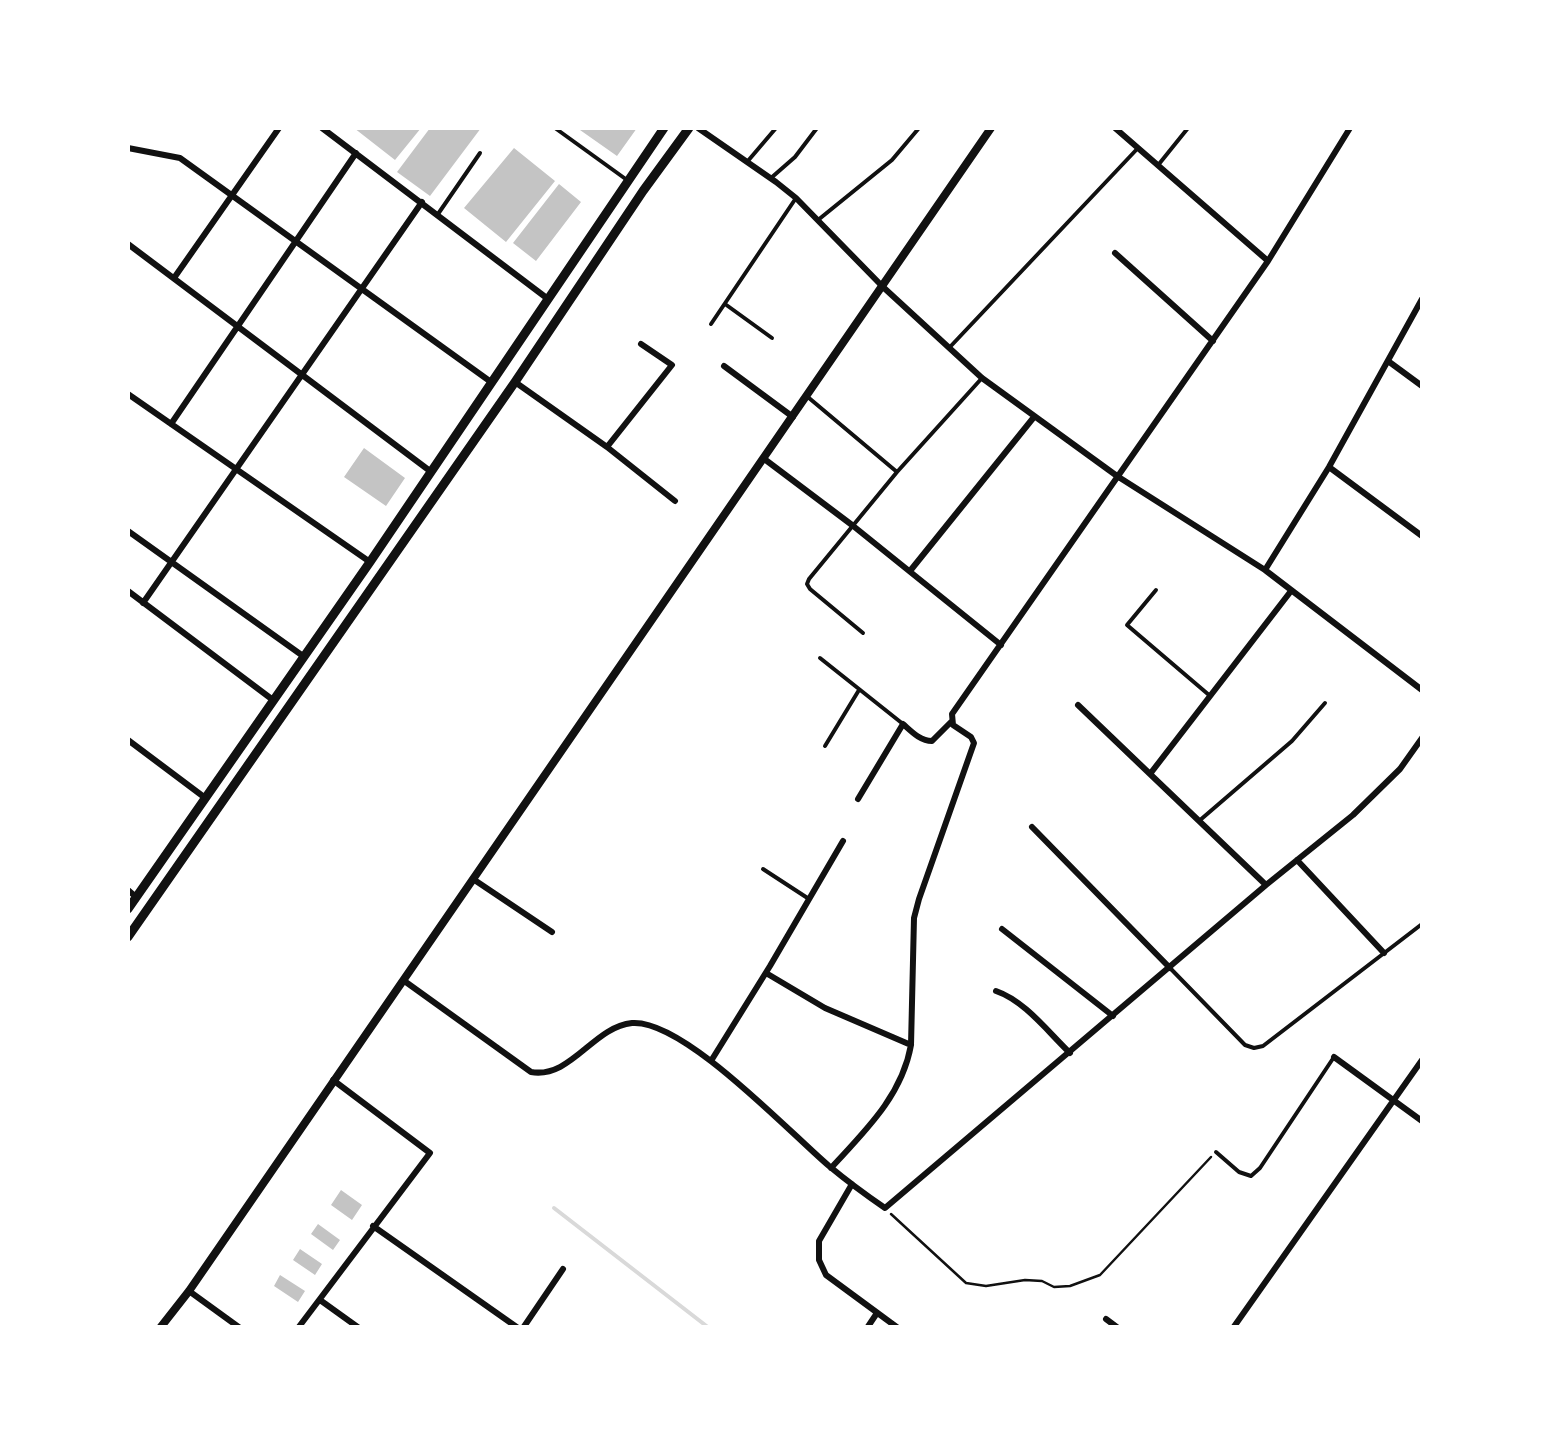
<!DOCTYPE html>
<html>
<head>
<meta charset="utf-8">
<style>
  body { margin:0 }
  #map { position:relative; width:1550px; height:1455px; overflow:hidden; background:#fff; font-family:"Public Sans",sans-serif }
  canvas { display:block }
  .frame { position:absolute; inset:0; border:130px solid #fff; pointer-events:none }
</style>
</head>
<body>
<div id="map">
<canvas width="1550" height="1455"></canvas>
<div class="frame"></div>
</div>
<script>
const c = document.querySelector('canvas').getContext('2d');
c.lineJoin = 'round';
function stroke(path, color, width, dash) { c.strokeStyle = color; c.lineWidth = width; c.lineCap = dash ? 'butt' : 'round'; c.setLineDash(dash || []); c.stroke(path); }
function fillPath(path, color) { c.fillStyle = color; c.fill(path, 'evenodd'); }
const stream = new Path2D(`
  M554 1208 709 1328`);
const building = new Path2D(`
  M354 128H421L395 160Z
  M430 128H481L430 196 397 172Z
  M582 128H637L617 156 580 130Z
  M514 148 555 181 506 242 464 208Z
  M559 184 581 202 536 261 513 243Z
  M364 448 405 478 386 506 344 477Z
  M341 1190 362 1205 352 1220 331 1205Z
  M318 1224 340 1240 333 1250 311 1234Z
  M300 1249 322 1264 315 1275 293 1260Z
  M280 1275 305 1291 298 1302 274 1286Z`);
const path = new Path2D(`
  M891 1214 966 1283 986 1286 1025 1280 1042 1281 1054 1287 1070 1286 1100 1275 1211 1157`);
const service = new Path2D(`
  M555 128 627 180
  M747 162 776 128
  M1159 164 1188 128
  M771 178 795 157 817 128
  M438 214 480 153
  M818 220 892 160 919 128
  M725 304 772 338
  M711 324 796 198
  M949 348 1138 148
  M809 398 897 472
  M1156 590 1127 625 1209 695
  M863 633 810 589 807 584 809 579 897 472 982 378
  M820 658 903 724
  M825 746 859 690
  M1199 821 1292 741 1325 703
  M763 869 809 899
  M1171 969 1245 1045 1254 1048 1263 1046 1422 924
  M1216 1152 1239 1172 1251 1176 1260 1168 1334 1057`);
const minor = new Path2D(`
  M322 128 548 299
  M698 128 776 182 796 198 883 287 982 378 1117 476 1265 570 1422 690
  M1115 128 1268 261
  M128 148 180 158 491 382
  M128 244 430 471
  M1115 253 1213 341
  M174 278 279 128
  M1388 361 1422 386
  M724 366 793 417
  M515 382 607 447 672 365 641 344
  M128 394 370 562
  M171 424 356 153
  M607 447 675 501
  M763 458 852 525 1001 645
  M1329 467 1422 536
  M128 531 303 656
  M1265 570 1329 467 1422 299
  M910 571 1034 417
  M128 591 273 700
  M143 603 422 202
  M1078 705 1150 774
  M128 740 204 797
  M858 799 903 724C911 731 920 741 932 741L951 722
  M1032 827 1170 968
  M1297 860 1384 953
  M473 879 552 932
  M1266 885 1150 774 1291 591
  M128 890 136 897
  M1002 929 1113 1016
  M766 973 825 1008 911 1045
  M403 980 531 1072C571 1079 593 1027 632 1023 683 1019 788 1131 829 1166 847 1181 866 1195 885 1208L1266 885 1353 815 1400 769 1422 738
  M996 991C1025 1001 1048 1032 1070 1053
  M1334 1057 1422 1121
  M711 1061 770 966 843 841
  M831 1168C865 1131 902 1096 911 1045L914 918 919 899 974 743 971 737 953 725 952 714 1268 261 1350 128
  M852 1184 819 1241V1260L826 1275 898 1328
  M373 1226 518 1328
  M189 1291 240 1328
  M320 1300 359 1328
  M1106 1319 1118 1328
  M298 1328 430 1153 333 1080
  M523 1328 563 1269
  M867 1328 877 1313
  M1233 1328 1422 1060`);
const tertiary = new Path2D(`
  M160 1328 189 1291 991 128`);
const secondary = new Path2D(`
  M128 909 370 562 664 128
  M128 937 515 382 643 191 689 128`);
stroke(stream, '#d9d9d9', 4);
fillPath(building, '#c4c4c4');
stroke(path, '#111', 2.5);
stroke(service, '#111', 4);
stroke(minor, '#111', 6);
stroke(tertiary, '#111', 8);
stroke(secondary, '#111', 9);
</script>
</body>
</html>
